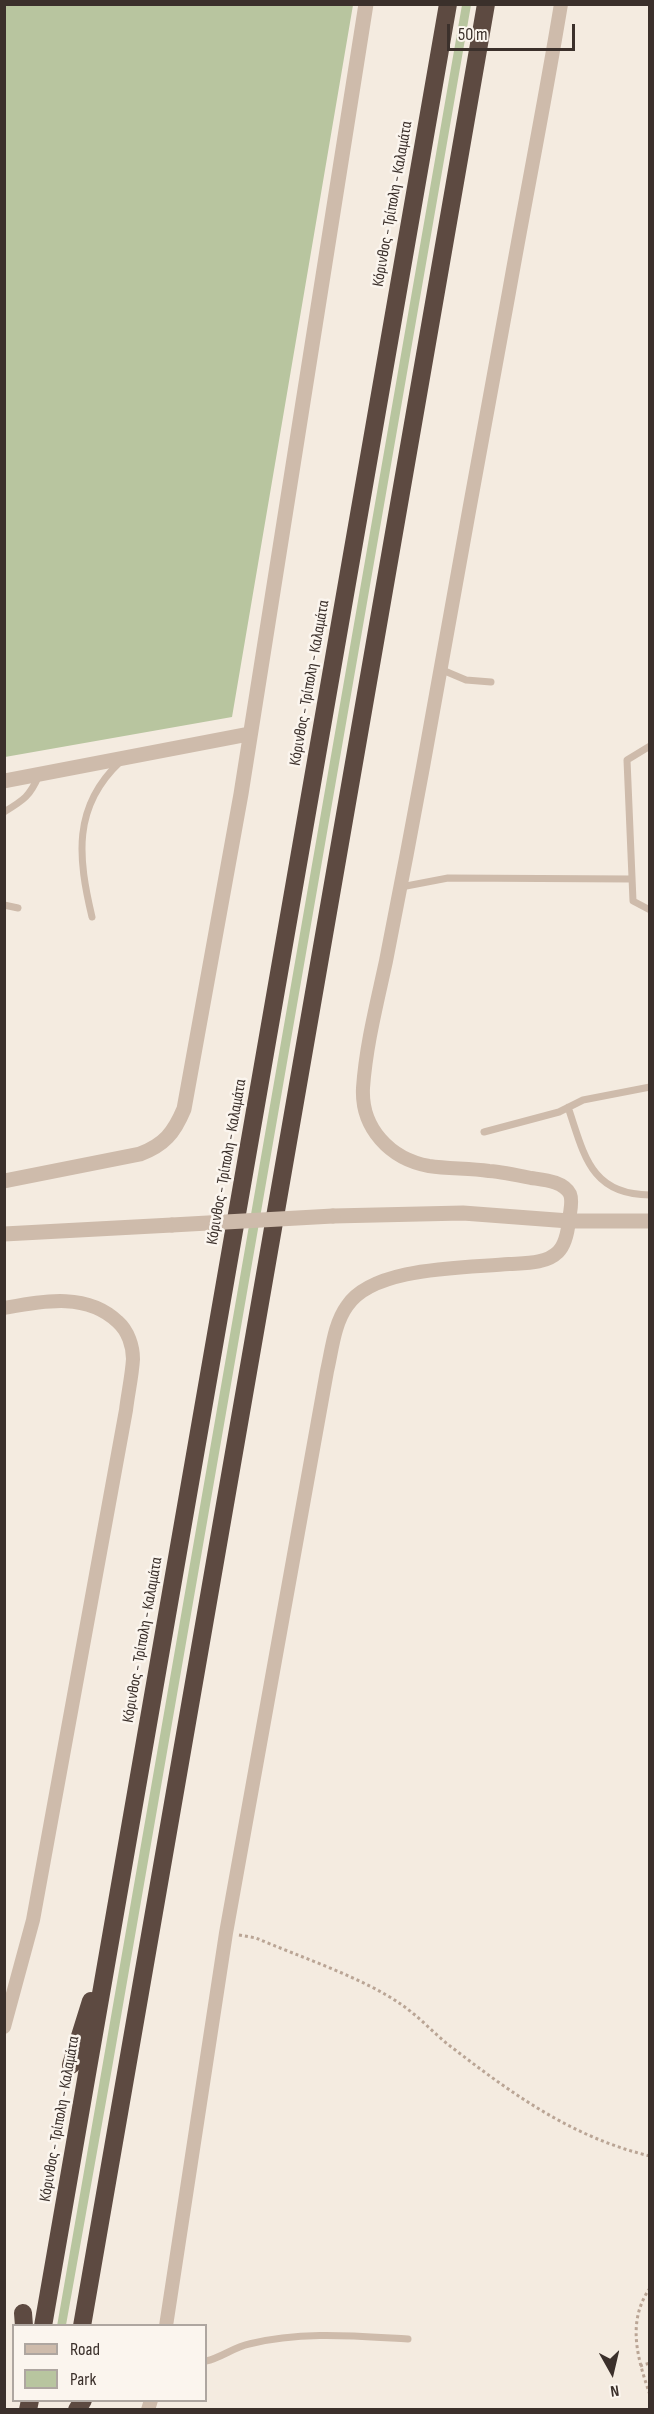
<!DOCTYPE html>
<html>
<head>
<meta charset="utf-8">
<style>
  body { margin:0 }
  #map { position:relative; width:654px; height:2414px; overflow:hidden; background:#f4ebe0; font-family:"Sofia Sans Condensed",sans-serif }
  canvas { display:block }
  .frame { position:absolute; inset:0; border:6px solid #3b302b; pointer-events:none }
  .legend { position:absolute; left:12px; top:2324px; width:195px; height:78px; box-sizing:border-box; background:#fbf5ee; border:2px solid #aea6a0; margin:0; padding:8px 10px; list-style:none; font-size:18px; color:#3b302b }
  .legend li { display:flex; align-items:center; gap:12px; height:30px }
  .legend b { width:30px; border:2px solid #aea6a0 }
  .north { position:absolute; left:582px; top:2342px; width:60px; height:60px; -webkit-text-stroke:4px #fbf5ee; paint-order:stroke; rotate:172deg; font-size:16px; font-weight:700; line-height:24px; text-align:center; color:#3b302b }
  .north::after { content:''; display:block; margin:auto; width:21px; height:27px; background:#3b302b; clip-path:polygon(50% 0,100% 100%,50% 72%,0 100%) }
  .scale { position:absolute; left:447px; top:24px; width:128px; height:27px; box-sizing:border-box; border:3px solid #3b302b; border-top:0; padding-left:8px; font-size:18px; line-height:21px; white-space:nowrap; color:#3b302b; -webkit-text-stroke:4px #fbf5ee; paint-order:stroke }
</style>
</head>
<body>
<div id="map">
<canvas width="654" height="2414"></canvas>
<div class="frame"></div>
<ul class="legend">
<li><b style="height:8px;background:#cebbab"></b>Road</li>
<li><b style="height:16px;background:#b8c59f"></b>Park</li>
</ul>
<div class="north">N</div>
<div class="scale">50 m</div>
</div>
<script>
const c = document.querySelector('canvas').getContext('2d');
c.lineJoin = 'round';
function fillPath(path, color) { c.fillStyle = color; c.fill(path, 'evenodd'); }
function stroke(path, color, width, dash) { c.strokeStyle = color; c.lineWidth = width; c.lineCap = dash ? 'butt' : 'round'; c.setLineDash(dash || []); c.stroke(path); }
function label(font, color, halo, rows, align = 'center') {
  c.font = font + ' "Sofia Sans Condensed",sans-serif'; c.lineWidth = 5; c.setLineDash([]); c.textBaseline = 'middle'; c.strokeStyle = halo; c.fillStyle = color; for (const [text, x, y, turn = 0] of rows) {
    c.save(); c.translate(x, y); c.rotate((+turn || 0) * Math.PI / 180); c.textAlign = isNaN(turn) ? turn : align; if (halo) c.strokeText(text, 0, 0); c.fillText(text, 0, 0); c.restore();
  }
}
const green = new Path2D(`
  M5 4 353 5 232 717 5 757Z
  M462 5H471L112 2068 66 2325 57 2326Z`);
const path = new Path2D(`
  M239 1935 256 1938C300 1957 364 1978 402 2005 421 2018 436 2036 454 2049 515 2096 574 2138 650 2156
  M650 2288C626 2322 638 2360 650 2395
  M640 2366 650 2363`);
const service = new Path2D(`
  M440 669 466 680 491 682
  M650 746 627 760 633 901 650 910
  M4 812C24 800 30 796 39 775
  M401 887 448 878 632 879
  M4 905 18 908
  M92 917C78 858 72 807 120 762
  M568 1107C584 1154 590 1195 650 1195
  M484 1132 559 1112 583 1100 650 1087
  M206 2361C221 2358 234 2347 249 2344 302 2331 354 2336 408 2339`);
const minor = new Path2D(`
  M4 1308C43 1301 87 1292 118 1322 128 1331 133 1346 133 1359 132 1376 128 1393 126 1410L33 1920 4 2027
  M166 2326 226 1933 327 1371C332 1350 334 1324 347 1306 373 1266 466 1268 509 1264 525 1263 546 1264 558 1252 566 1244 568 1230 569 1220 570 1212 573 1201 570 1194 563 1181 544 1180 531 1178 517 1175 503 1172 489 1171 469 1168 449 1169 429 1166 390 1159 361 1128 363 1088 366 1045 377 1003 386 961 399 896 411 832 423 767 451 609 480 450 509 292 526 196 545 101 561 4
  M148 2410 151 2400`);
const tertiary = new Path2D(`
  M4 781 249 734
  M4 1181 140 1154C164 1145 174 1133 184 1109L241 794 366 4
  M333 1216 463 1213 569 1221H650
  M4 1234 172 1225`);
const motorway = new Path2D(`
  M71 2065 91 2001
  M23 2313 24 2326
  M43 2326 448 4
  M82 2326 486 4
  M28 2410 30 2400
  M77 2410 83 2400`);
const tertiaryBridge = new Path2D(`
  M172 1225 333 1216`);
const streetNames = [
  ["Κόρινθος - Τρίπολη - Καλαμάτα",393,204,-80],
  ["Κόρινθος - Τρίπολη - Καλαμάτα",310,683,-80],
  ["Κόρινθος - Τρίπολη - Καλαμάτα",227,1162,-80],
  ["Κόρινθος - Τρίπολη - Καλαμάτα",143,1640,-80],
  ["Κόρινθος - Τρίπολη - Καλαμάτα",60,2119,-80]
];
fillPath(green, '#b8c59f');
stroke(path, '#baa595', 3, [3, 3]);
stroke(service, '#cebbab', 7);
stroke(minor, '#cebbab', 14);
stroke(tertiary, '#cebbab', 15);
stroke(motorway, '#5d4a41', 18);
stroke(tertiaryBridge, '#cebbab', 15);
label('16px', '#3b302b', '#fbf5ee', streetNames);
</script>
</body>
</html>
